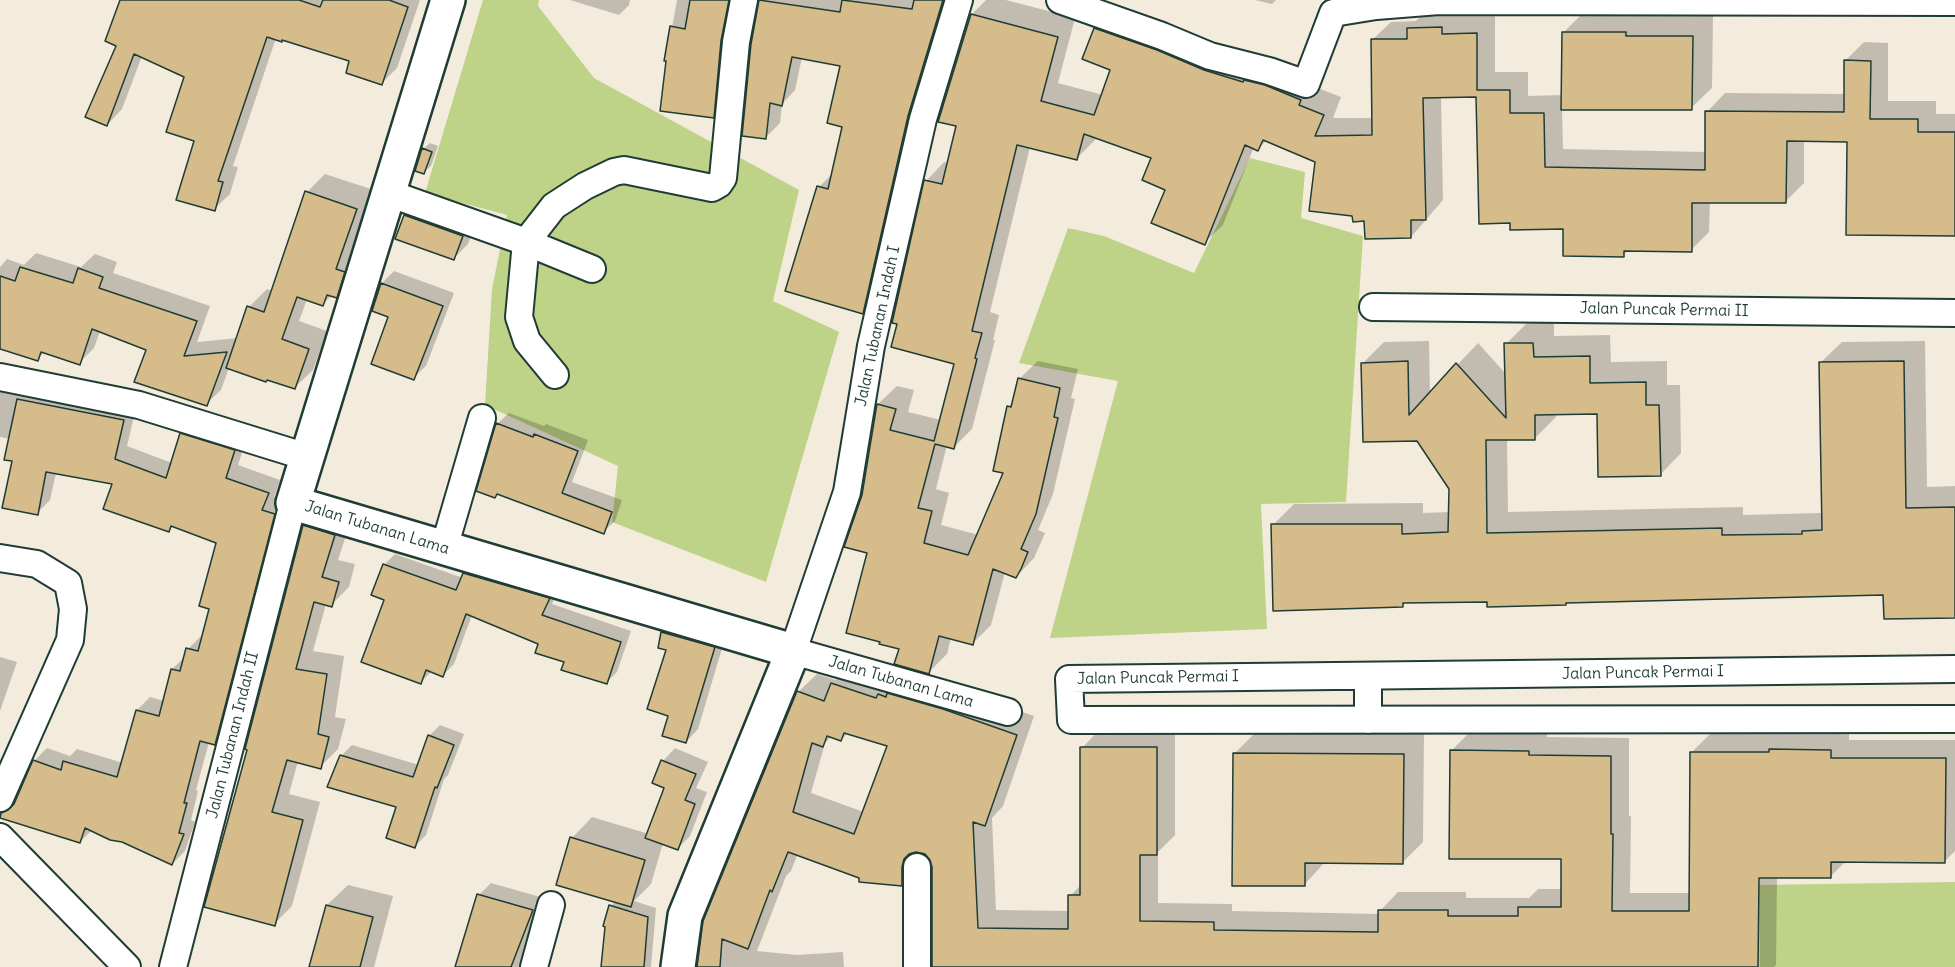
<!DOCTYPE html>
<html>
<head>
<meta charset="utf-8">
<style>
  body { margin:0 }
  canvas { display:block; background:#f3ebdc }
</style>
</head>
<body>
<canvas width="1955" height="967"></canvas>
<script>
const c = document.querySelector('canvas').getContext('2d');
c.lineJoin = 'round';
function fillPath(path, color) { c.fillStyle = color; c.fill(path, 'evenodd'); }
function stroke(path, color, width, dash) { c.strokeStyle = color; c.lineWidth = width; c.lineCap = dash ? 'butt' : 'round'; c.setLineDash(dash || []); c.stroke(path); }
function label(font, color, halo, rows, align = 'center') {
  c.font = font + ' Delius,sans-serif'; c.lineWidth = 5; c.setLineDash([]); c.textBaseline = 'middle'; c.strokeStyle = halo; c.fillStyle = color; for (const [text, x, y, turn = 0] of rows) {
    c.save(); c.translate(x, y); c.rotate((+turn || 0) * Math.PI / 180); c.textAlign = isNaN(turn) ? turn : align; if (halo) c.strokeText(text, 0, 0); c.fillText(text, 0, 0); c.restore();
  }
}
const green = new Path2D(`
  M483 0H539L538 6 594 78 799 190 773 301 839 332 766 582 612 522 618 466 485 405 492 289 507 215 425 193Z
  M1250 158 1305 172 1301 218 1363 236 1346 502 1261 504 1267 629 1050 638 1118 381 1019 363 1068 228 1104 236 1194 273Z
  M1955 882V967H1760L1759 885Z`);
const shadow = new Path2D(`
  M122 0H420L397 68 382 83 351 60 283 38H276L233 166 238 167 230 194 214 209 196 140 186 76 142 56 122 109 107 125 118 45Z
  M570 0H630L629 5 619 15Z
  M677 0H740L727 102 713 116 666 60Z
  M760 0H952L876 299 862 313 819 187 833 173 843 126 842 65 802 57 795 90 782 104 780 123 766 137Z
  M986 0H1006L1075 18 1058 83 1103 95 1112 69 1096 29 1114 10 1341 97 1333 118H1373L1372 40 1391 22 1416 21 1427 10H1460V16L1495 15V72H1528V96L1563 95 1564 32 1584 12H1646V16H1713L1712 88 1691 108H1562L1563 149 1706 152 1707 112 1725 93 1845 94V61L1864 42 1888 43V101H1936V114H1955V234L1848 141 1804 140V183L1786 201H1710L1709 232 1691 250H1629L1623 255 1564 227 1478 95 1441 96 1443 200 1411 237 1354 214 1317 161 1267 140 1258 149 1254 147 1223 225 1204 243 1167 189 1153 157 1096 137 1095 140 1076 159 1030 147 990 312 999 315 993 340H995L972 429 954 447 947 445 936 489 949 493 941 525 979 535 1005 472 1008 407 1014 401 1019 379 1038 361 1078 369 1071 398 1075 399 1053 494 1038 530 1045 533 1034 558 1016 577 1005 572 991 625 973 643 951 638 947 654 929 672 900 648 869 552 863 495 878 404 897 386 914 390 908 412 941 420 956 363 926 181 944 162 948 163 958 125 972 14Z
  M1255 0H1276L1272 4Z
  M430 143 438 146 431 166 424 172 423 149Z
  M325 174 374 190 353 251 362 254 354 278 336 296 332 295 323 304 307 299 299 321 327 331 313 370 294 388 229 368 221 390 206 404 148 349 100 331 94 348 79 363 45 352 37 359 0 343V267L7 259 24 265 36 253 81 267 95 254 117 262 113 273 210 306 197 342 238 338 249 307 267 289 272 291 307 192Z
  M420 202 476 222 468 244 454 258 397 238 406 216Z
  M394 271 454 293 426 366 413 378 390 316 374 310 382 283Z
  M1527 323H1554V336L1610 335 1611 362 1667 361V385H1680L1681 453 1660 475 1598 412 1556 413V417L1535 438 1507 439 1508 512 1743 507V515L1821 513 1823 511 1820 363 1842 342 1925 341 1927 487 1955 486V617L1885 593 1569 601 1566 604 1489 600 1407 601 1402 606 1273 525 1294 504 1423 503V513L1450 512V488L1363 363 1384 342 1429 341 1430 394 1478 343 1506 374V344Z
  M32 387 136 408 127 446 172 463 181 434 194 421 247 438 238 465 280 480 274 497 287 501 227 730 214 743 209 742 196 790 198 791 191 820 195 822 185 851 172 864 122 840 92 830 80 842 3 814 16 800 34 761 47 748 70 756 77 749 123 763 137 710 150 697 164 701 172 669 186 656 188 649 201 636 203 637 211 608 218 542 174 525 169 530 114 483 56 473 50 500 37 513 10 439 0 437V389L24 395Z
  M509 413 544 426 546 424 588 440 572 482 622 500 615 521 603 532 498 493 495 497 497 424Z
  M322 508 352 517 338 560 355 564 349 587 331 605 326 604 313 651 344 656 335 717 346 719 338 749 320 767 298 761 289 794 320 802 292 906 274 924 248 749 304 526Z
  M395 554 463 578 475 563 559 588 552 604 631 631 617 672 606 683 539 643 472 615 454 664 443 675 432 671 421 682 386 599 384 565Z
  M675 620 726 635 698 729 686 742 670 715 667 649 659 647 663 632Z
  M0 657 17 662 0 711Z
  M851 665 962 691 1034 716 1003 806 992 818 996 910 1070 911V896L1081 885 1082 748 1100 729H1175V835L1158 852V903L1232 904V911L1380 914V911L1398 892H1466V898H1529L1538 889H1563V858L1451 751 1470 732H1547V737L1629 738V816H1631L1630 893H1691V753L1710 734H1786L1789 731H1849V740H1955V851L1945 861H1846L1830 877H1777L1776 965 1774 967H933V867L932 859 926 853 920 851V866L901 885 861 877 798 853 791 871 786 876 757 951 797 955 843 952 844 967H697L798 692 817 674 836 680ZM848 733 889 745 864 812 811 793 825 743 832 736 841 740Z
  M440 725 464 734 448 775 444 779 426 835 415 846 398 806 341 756 352 745 419 765 429 736Z
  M1255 733 1424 734 1423 842 1402 863 1325 862 1304 885 1234 754Z
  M675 748 708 762 696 788 707 792 690 836 677 849 663 843 651 884 634 901 656 908 651 967H604L611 906 616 901 572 838 592 817 649 834 666 787 663 761Z
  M491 883 544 898 528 941 533 942 532 967H457L479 895Z
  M348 885 393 896 374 967H311L327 905Z`);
const building = new Path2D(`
  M120 0H299L320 7 323 0H389L408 7 382 85 346 73 349 61 282 40V42L267 37 218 181 223 182 215 211 176 200 194 141 166 132 184 77 134 54 107 126 85 117 116 46 105 41Z
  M690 0H729L721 41 714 118 660 111 666 61H664L670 26 685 29Z
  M759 0 840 12 842 0 912 9 914 0H943L908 116 863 314 785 291 817 186 828 189 842 127 827 123 840 66 792 57 782 106 770 103 766 139 742 136 751 44Z
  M971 14 1058 37 1041 101 1094 115 1110 70 1082 59 1094 28 1157 50 1204 70 1243 82 1244 80 1265 85 1301 100 1299 105 1324 115 1315 136 1372 135 1371 39H1407V28L1442 27V34L1477 33V90H1510V113H1544L1545 167 1705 170V111L1844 112V60L1871 61 1870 119H1918V132H1955V236L1846 235 1847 142 1787 141 1786 203H1692V252L1624 251V257L1563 256V229L1510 230V223L1479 224 1476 97 1423 98 1426 220H1411V238L1365 239 1364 221 1353 222 1352 216 1309 211 1315 162 1263 140 1258 151 1245 145 1205 245 1151 223 1165 190 1142 180 1151 158 1084 134 1077 160 1017 145 972 331 982 333 975 358 977 359 954 449 935 444 918 508 932 511 924 543 968 555 1003 473 993 471 1007 406 1011 407 1018 378 1060 388 1054 417 1058 418 1036 514 1021 549 1028 552 1021 569 1016 578 993 569 973 645 939 636 929 674 894 664 899 649 879 644 880 642 846 633 867 553 844 547 862 495 877 404 896 409 890 430 934 441 954 364 891 347 897 324 892 323 924 180 942 184 956 126 938 122Z
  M1562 32H1626V36H1693L1692 110H1561Z
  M422 148 432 152 424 174 415 171Z
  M305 191 357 209 336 269 345 272 337 298 327 295 323 306 297 297 282 339 309 349 295 389 267 380 266 382 226 368 247 306 264 312Z
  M404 215 463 236 454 260 395 239Z
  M20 267 73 283 78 268 103 277 99 288 197 321 184 356 227 352 207 406 134 382 146 350 92 329 80 365 41 352 38 361 0 349V276L15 281Z
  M381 283 443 306 414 380 371 364 388 317 372 311Z
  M1504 343H1533L1534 357 1590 356V383L1646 382V405H1659L1661 476 1598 477 1597 414 1535 415V440H1486L1487 533 1722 528V535L1802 534V531L1822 530 1819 362 1904 361 1906 508 1955 507V618L1884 619 1883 595 1566 603V605L1487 607V602L1403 603V607L1273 611 1271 524H1402V534L1448 532 1449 489 1417 441 1363 442 1361 363 1408 361 1409 415 1456 363 1506 418Z
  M17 399 124 420 115 459 166 478 180 433 235 450 226 478 269 493 262 510 275 514 215 745 200 741 184 803H187L179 833 184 834 172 865 122 842 110 840 85 828 80 843 0 818 1 813 8 810 14 804 33 760 61 770 63 761 117 777 136 710 159 716 171 669 180 671 186 648 198 651 209 609 199 606 216 543 171 526 169 532 103 509 112 484 46 472 38 515 2 508 12 461 4 460Z
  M496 423 533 437 534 434 578 451 562 493 612 512 604 534 497 494 495 498 476 491Z
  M303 525 335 535 322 577 339 582 332 607 314 602 296 669 327 674 318 734 329 737 321 769 287 760 272 812 303 820 275 926 204 907 247 750 245 749Z
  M383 564 456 590 463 573 550 598 542 615 621 642 607 684 561 670 564 662 535 653 538 644 466 614 443 677 426 670 421 684 361 662 384 600 371 595Z
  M661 632 715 647 686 743 662 736 668 716 647 709 666 650 658 648Z
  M831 683 876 698 878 694 886 697 887 693 943 709 1017 735 985 826 973 822 978 928 1068 929V895H1080V747H1157V855H1140V921L1214 922V930L1378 932V910H1448V916H1518V907H1561V859H1449L1450 750 1529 751V755L1611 756V834H1613L1612 911H1689L1690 752H1769V749L1831 750V758H1946L1945 863 1831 862V878H1759L1758 967H932V867L930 860 925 854 916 852 909 854 904 859 902 867V886L859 882V878L788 852 772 892 770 890 748 949 722 939 720 967H697L703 921 797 691 824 701ZM844 733 887 746 854 834 793 812 812 743 823 747 827 736 841 741Z
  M428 735 454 745 437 788 435 787 415 848 386 838 396 807 327 787 340 755 413 777Z
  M1233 753 1404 754 1403 864 1305 863V886H1232Z
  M661 760 696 774 685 800 695 804 678 850 645 838 664 788 652 783Z
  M570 837 645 860 631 907 556 885Z
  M477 894 533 910 511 967H455Z
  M326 905 373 917 360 967H309Z
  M609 905 648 917 644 967H601L605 927 603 926Z`);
const street = new Path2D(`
  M959 0 923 119 871 346 847 492 793 651 1008 712
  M1060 0 1162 36 1210 56 1269 71 1306 84 1333 13 1376 6 1439 1 1955 2
  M388 193 526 242 592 269
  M1373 307 1955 313
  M555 375 527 341 519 317 526 242 554 206 585 186 614 172 624 170 712 188 719 184 723 178 736 42 744 0
  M0 377 139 405 307 457
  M444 548 482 418
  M0 558 37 564 68 583 73 609 70 640 0 798
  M1955 669 1069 679 1071 720 1955 719
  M1368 676V720
  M0 837 127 967
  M173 967 293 503
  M534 967 551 905
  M917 967V867`);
const secondary = new Path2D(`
  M448 0 293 503 793 651 685 916 678 967`);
const streetNames = [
  ["Jalan Puncak Permai II",1664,310,1],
  ["Jalan Tubanan Indah I",878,326,-78],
  ["Jalan Tubanan Lama",377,528,17],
  ["Jalan Puncak Permai I",1643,673,-1],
  ["Jalan Puncak Permai I",1158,678,-1],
  ["Jalan Tubanan Lama",901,682,16],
  ["Jalan Tubanan Indah II",233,735,-76]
];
fillPath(green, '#bed388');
fillPath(shadow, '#0003');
fillPath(building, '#d6bb8b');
stroke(building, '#1f3d34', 1.5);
stroke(street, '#1f3d34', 30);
stroke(secondary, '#1f3d34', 38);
stroke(street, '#fff', 26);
stroke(secondary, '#fff', 33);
label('16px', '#1f3d34', '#fff', streetNames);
</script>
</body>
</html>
